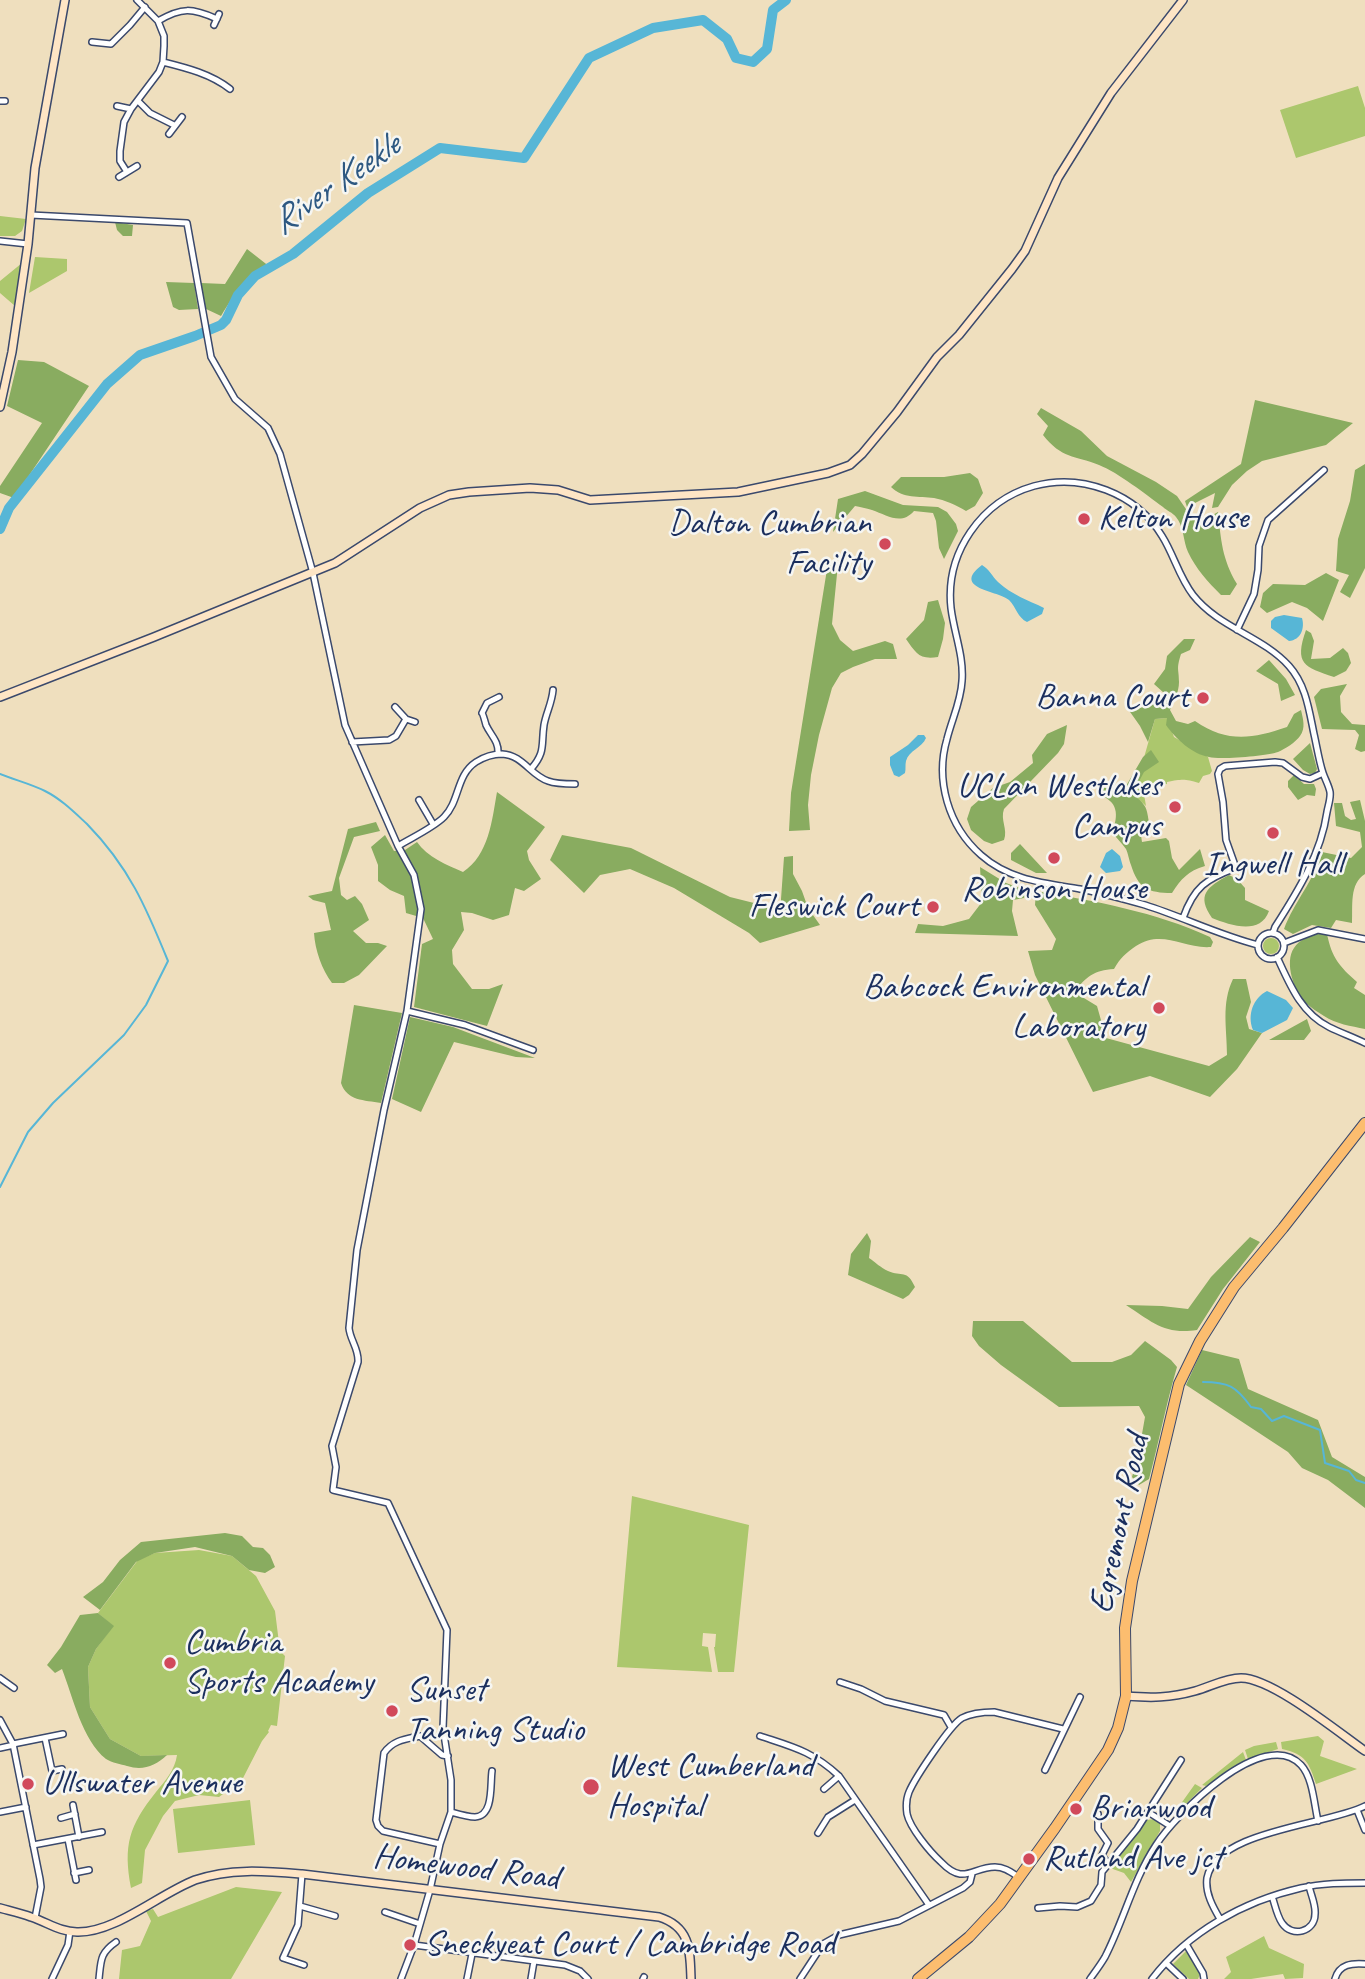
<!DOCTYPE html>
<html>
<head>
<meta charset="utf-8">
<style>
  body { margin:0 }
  canvas { display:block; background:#efdfbe }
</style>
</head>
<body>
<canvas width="1365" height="1979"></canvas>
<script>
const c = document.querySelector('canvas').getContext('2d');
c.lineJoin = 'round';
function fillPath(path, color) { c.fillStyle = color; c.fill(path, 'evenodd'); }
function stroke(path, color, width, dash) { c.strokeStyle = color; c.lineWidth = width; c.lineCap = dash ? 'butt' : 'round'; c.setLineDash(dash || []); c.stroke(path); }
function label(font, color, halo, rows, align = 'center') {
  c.font = font + ' Caveat,sans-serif'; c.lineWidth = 5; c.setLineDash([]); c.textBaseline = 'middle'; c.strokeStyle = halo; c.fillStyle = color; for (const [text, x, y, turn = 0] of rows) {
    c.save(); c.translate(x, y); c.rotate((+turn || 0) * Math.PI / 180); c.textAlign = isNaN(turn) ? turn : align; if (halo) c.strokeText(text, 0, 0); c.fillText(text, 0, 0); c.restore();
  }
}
const green = new Path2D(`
  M1358 86 1365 108V136L1296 158 1280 110Z
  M0 216 26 219 22 231 15 236H0Z
  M35 257 67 259V271L29 293Z
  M22 263 15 306 0 293V281Z
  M1167 718 1174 737 1208 757 1212 771 1210 774 1203 776 1199 783C1185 779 1183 779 1167 782V784L1143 788 1146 806 1134 795 1135 789 1155 719Z
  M1263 946a8 8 0 1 1 16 0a8 8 0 1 1-16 0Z
  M632 1496 749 1525 734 1672H718L714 1647H715L716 1634 703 1633 702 1646 708 1647 712 1672 617 1667Z
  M199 1550 232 1556 256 1576 275 1611 280 1651 285 1656 277 1726 271 1725 268 1731 269 1732 262 1741 242 1780 219 1797 199 1795 175 1801 163 1816 145 1850 142 1883 131 1888C123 1845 129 1826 156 1792 165 1781 175 1770 177 1755L141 1756 110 1739 90 1707 88 1667 96 1649 113 1626 98 1613 138 1560 155 1553Z
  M1318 1736 1324 1741 1320 1756 1357 1769 1316 1784C1309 1762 1305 1754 1282 1749L1281 1742Z
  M1276 1742 1278 1749 1248 1759 1245 1750 1254 1746Z
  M1243 1752 1246 1760 1206 1786 1202 1785Z
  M1195 1784 1202 1788 1174 1816 1175 1812Z
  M250 1800 255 1845 178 1853 173 1809Z
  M1155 1819 1160 1822V1831L1131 1882 1124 1873 1110 1868 1147 1820Z
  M236 1887 282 1892 231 1979H119L122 1950 140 1946 151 1921 146 1911 153 1909 158 1917Z
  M1264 1936 1269 1948 1304 1964 1303 1978 1285 1979 1283 1974 1251 1979H1224L1231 1972 1226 1957Z
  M1186 1951 1200 1974 1198 1979H1189L1173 1964Z`);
const forest = new Path2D(`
  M115 222 133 225 132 236H123L117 230Z
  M247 249 270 267C243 281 237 290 221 316L204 308 201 283 225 284Z
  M166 282 194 283 198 309 179 310 173 307Z
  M18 360 44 362 89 386 14 498 0 493V486L42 423 7 406Z
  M1255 400 1353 423 1326 445 1262 461 1247 471 1232 485 1218 507 1212 508 1215 493 1187 507 1185 501 1241 464Z
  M1041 408 1081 431 1107 456 1156 482 1177 496 1188 512 1202 521 1218 512C1221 540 1222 559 1237 584L1230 595H1221C1208 582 1196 569 1188 552 1183 541 1184 526 1176 517 1173 513 1166 510 1163 507 1145 494 1119 473 1099 465 1074 455 1062 459 1043 435L1048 426 1037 414Z
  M1365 464V568L1350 598 1340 592 1349 575 1336 571 1338 539 1350 501 1355 470Z
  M970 473 978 479 983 493 975 506 966 511C956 505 945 500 934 498 919 496 903 499 891 487L901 477H944Z
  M865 491 903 505 938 507 947 512 956 524 958 531 944 559 939 548 936 521 933 513 914 511C901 526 887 515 872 510 866 508 860 507 855 506L833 532 838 499Z
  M828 563 838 564 832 624 840 640 853 651 885 641 893 644 897 659H875L853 667 841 673 832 688 819 735 811 775 808 805 810 830 789 831 791 793Z
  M1326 573 1339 580 1323 621 1307 608 1292 602 1267 613 1260 607 1263 593 1273 584 1305 585Z
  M938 600 945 623 943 639 938 657C919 660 916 653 906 639L924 620 928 602Z
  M1306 630 1311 633 1314 641 1311 659 1330 658 1343 648 1348 653 1351 663 1346 671 1334 677C1304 667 1294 664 1306 630Z
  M1184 639H1195L1190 650 1181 654C1176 670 1179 668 1179 682 1179 692 1174 701 1170 710L1176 721 1188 724 1195 721C1227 743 1252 739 1287 727L1294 714 1301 710C1303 719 1306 728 1300 736 1296 742 1285 749 1278 752 1266 756 1220 760 1209 757 1192 754 1176 739 1166 725L1167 718 1155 719 1148 742 1140 726 1128 709C1143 707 1156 708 1164 693L1154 684 1165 669 1167 656Z
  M1269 660 1286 679 1295 695 1281 701 1278 684 1256 671Z
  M1347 684 1340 696 1341 712 1352 724 1365 725V751L1361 752 1355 749 1359 735 1355 730 1322 729 1314 697 1321 689Z
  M1067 725 1064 744 1058 753 1004 809C1000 820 1008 829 1004 840L992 844 984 841 971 830 967 819 971 807 993 788 1010 782 1033 763 1032 755 1047 734Z
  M1310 743 1317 769 1315 773 1310 774 1303 770 1293 759Z
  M1151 750 1159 762 1144 772 1135 789 1126 786 1143 757Z
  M1294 775 1304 784H1314L1316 789 1315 796 1307 795 1298 800 1288 787V781Z
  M1099 787C1115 789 1134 790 1144 805 1148 810 1148 820 1150 827L1140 829 1142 842 1166 838 1169 841 1172 858 1179 870 1200 849 1205 866C1188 871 1181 879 1172 893 1148 893 1138 888 1131 865 1129 860 1128 853 1126 849 1122 843 1116 838 1112 832 1119 815 1118 801 1099 795L1097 791Z
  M497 792 545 827 527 851 529 860 541 879 524 891 515 888 509 915 493 920 472 913 461 912 464 930 452 950 453 964 472 989H489L503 984 487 1026 414 1007 422 944 433 939 423 918 406 913 404 896 390 890 378 881V865L371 847 385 835 394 851 405 850 417 842C427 857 447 865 463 872 489 855 492 820 497 792Z
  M1360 800 1365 821V874C1349 884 1353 906 1352 923L1336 920 1331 928 1312 925 1293 934 1284 929C1294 902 1314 881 1322 852L1351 858 1362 847 1360 832 1336 826 1334 803H1342L1345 816 1351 820 1356 819 1350 802Z
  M376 822 380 831 354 837 339 878 341 895 347 900 355 896 362 904 369 920 353 931 366 943H378L387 946 359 975 344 983H332C322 970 315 950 314 933L331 930 325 903 313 900 308 896 332 891 348 829Z
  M562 835 631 848 730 897 762 905 780 913 784 857 793 856V874L802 891 808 908 820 925 760 943 749 933 674 888 630 869 600 875 584 893 550 860Z
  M1020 844 1047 873H1036L1011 860V853Z
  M980 867 1006 883 1028 891 1024 898 1013 900 1012 911 1018 936 915 933 918 924 943 926 969 919 982 902Z
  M1229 875 1237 879 1245 888V900L1269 911C1260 936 1230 925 1212 918 1196 895 1207 887 1229 875Z
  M1036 891C1095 901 1156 912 1210 937L1213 942 1211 947C1183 949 1163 929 1136 946 1126 953 1120 958 1114 969 1094 970 1086 977 1074 992L1097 1006 1106 1038 1209 1066 1227 1055C1227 1028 1221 1004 1233 979H1246L1251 1002 1246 1017 1249 1029 1262 1033 1237 1069 1210 1097 1150 1076 1093 1092 1035 975 1028 951 1052 950 1056 939 1035 905Z
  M1317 934H1327C1332 958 1339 966 1357 982L1354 988 1365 995V1029C1351 1026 1336 1024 1324 1016 1318 1012 1311 1008 1306 1003 1294 992 1284 962 1294 948 1299 940 1308 937 1317 934Z
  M354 1005 402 1013 381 1103C364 1100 347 1101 341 1083Z
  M410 1017 453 1027 535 1058 516 1057 454 1042 421 1112 392 1099Z
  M1307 1019 1311 1031 1304 1040H1269Z
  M867 1233 871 1241 869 1258C875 1262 881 1268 888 1271 902 1277 907 1269 915 1287L909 1295 903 1299 848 1275 851 1254Z
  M1250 1237 1260 1242 1223 1289 1197 1330C1165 1335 1152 1322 1126 1305L1162 1306 1188 1309 1211 1277Z
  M973 1321H1023L1072 1362H1112L1131 1355 1145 1341 1171 1360 1177 1367C1166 1404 1159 1442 1149 1479L1139 1485 1132 1477 1139 1451 1145 1417 1139 1406 1059 1407 1001 1365 979 1346 972 1336Z
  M1202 1350 1239 1359 1248 1389 1318 1420 1332 1457 1365 1477V1508L1328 1480 1302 1468 1288 1452 1186 1385Z
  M225 1533 242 1536 253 1547 263 1548 270 1555 275 1567 265 1573 249 1570 232 1556 195 1547 155 1553 136 1562 100 1610 83 1597 103 1582 120 1560 141 1542Z
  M98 1613 114 1626 96 1649 88 1667 90 1707 110 1739 141 1756 167 1755C155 1766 143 1771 127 1766 121 1764 112 1763 106 1759 82 1740 73 1697 62 1669L55 1673 47 1665 61 1647 80 1615Z`);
const water = new Path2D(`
  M982 565C989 569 992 576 998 582 1012 595 1028 600 1044 608L1042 614 1027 622C1018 618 1016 607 1009 600 1000 591 950 589 982 565Z
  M1284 615 1302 618C1305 628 1301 640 1289 641L1271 628V621L1275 617Z
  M918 735H924L926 738C922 748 909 750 906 761 905 765 906 769 905 773L899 777 894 775 890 765V757L908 745Z
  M1112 849 1120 856 1123 867 1120 871 1106 873 1100 867 1106 853Z
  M1267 991 1286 1000 1293 1008 1287 1020 1262 1033 1253 1030C1247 1015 1253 998 1267 991Z`);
const stream = new Path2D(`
  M0 774C15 780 31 784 45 791 61 799 74 812 87 824 129 867 146 907 168 961L146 1005 124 1035 53 1103 28 1132 0 1187
  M1203 1382C1228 1382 1236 1386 1251 1407L1261 1409 1272 1421 1284 1416 1320 1430 1325 1463 1349 1471 1356 1480 1365 1483`);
const river = new Path2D(`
  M0 529 9 508 107 384 140 355 195 336 221 325 226 320 238 295 255 276 293 254 368 193 440 148 524 158 589 58 653 28 703 20 727 39 736 58 753 62 767 49 773 10 786 0`);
const street = new Path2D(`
  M158 21C182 7 192 8 217 19
  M214 25 219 14
  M92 42 111 44 130 25 145 7
  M163 62C187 68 211 74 230 89
  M0 101H5
  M138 101 150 113 174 125
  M117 106 131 109
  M169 134 182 117
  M127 172 120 161V151L124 122 131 109 159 72 163 62 164 46V36L158 21 137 0
  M119 177 137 166
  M31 215 187 223 211 357 235 399 268 428 280 454 313 573 345 725 398 846 414 875 421 909 407 1011 384 1110 357 1250 349 1328C350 1340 359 1349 358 1362L332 1446 336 1467 333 1490 388 1503 447 1630 443 1728 451 1780V1812L440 1844 430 1890 414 1945 401 1979
  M0 241 28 244
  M1237 630 1254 594 1258 570 1259 546 1268 520 1324 470
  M395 707 406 719 415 722
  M352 742 389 740 396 736 406 719
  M498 754C499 741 491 736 486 725 486 725 483 714 482 713L487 703 499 697
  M531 769C546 752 541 745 544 725 546 713 552 703 553 690
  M419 800 433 824
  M398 846C411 838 433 828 444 817 460 801 456 775 476 762 484 757 493 754 502 754 523 755 530 775 548 781 556 784 567 784 575 784
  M1183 918C1194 887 1206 879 1236 868L1226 840 1223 802 1218 774 1220 769 1225 766 1275 762 1283 763 1302 777 1310 779 1323 773
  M1258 946a13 13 0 1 1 26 0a13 13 0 1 1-26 0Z
  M1284 943 1318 930 1365 939
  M1258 945C1219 935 1183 917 1145 905 1124 899 1102 893 1080 889 1044 883 1009 880 981 855 948 826 935 780 947 739 952 719 961 701 962 681 964 656 954 633 951 608 945 553 981 501 1034 486 1082 473 1136 493 1162 536 1174 555 1179 577 1193 595 1219 628 1262 636 1289 666 1306 685 1309 710 1314 734 1317 747 1319 761 1323 773 1325 779 1329 786 1330 792 1331 798 1328 806 1327 812 1321 854 1298 891 1275 927L1273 933
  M1277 957C1290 985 1301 1013 1329 1027 1341 1033 1353 1037 1365 1043
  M407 1011 465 1025 533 1050
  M0 1678 14 1688
  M840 1682 861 1689 885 1701 944 1715 951 1727
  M0 1720 13 1744 40 1879 41 1887 35 1918
  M760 1736C793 1747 812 1751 839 1776L929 1905
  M45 1738 52 1771 62 1769
  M13 1744 63 1734
  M0 1748 14 1745
  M1045 1770 1080 1697
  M824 1789 839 1776
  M73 1805 79 1837
  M1357 1810 1365 1830
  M0 1812 26 1807
  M451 1812C458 1814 468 1817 475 1817 494 1816 490 1785 492 1771
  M1148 1812 1170 1826
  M1098 1814V1829L1108 1843 1102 1855 1108 1864
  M61 1818 75 1814
  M818 1833 828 1817 855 1800
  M68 1839 76 1880
  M440 1844 383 1831 378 1826 376 1820 384 1753C393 1740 406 1739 420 1736L442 1755 448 1756
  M33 1845 102 1832
  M74 1873 89 1870
  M302 1874 298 1925 283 1958 304 1965
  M1020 1878C1012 1873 1005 1867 995 1867 972 1867 964 1886 941 1862 930 1852 910 1828 907 1814 906 1807 906 1799 909 1792 915 1778 950 1725 962 1718 972 1713 983 1712 994 1712L1063 1729
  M1272 1896C1275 1905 1277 1916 1282 1923 1292 1938 1315 1932 1315 1914 1316 1905 1311 1895 1309 1886
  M300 1906 335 1916
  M1038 1908 1060 1906 1077 1907 1091 1901 1101 1885 1102 1872 1137 1829 1181 1760
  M385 1912 420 1924
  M1220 1919C1213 1907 1205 1893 1207 1878 1216 1830 1328 1825 1365 1806
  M1186 1944 1203 1973 1204 1979
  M414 1945 565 1965 580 1971 588 1979
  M1166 1963 1183 1979
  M52 1979 68 1945 70 1931
  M99 1979C101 1960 100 1953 116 1942
  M467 1979 472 1954
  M531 1979 534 1961
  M643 1979 644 1977
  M800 1979 823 1944 839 1935 899 1921 963 1888 970 1882 972 1874
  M1090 1979C1095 1972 1101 1964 1105 1957 1124 1920 1133 1880 1156 1845 1175 1815 1264 1725 1301 1765 1313 1778 1314 1804 1318 1821
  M1152 1979C1188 1932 1244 1901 1301 1888 1322 1883 1344 1883 1365 1883
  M1335 1979C1339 1964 1352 1963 1365 1964`);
const secondary = new Path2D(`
  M0 407 12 352 28 244 35 168 65 0
  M0 697 154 637 335 563 420 508 449 495 469 492 530 488 558 490 590 500 738 492 828 473 850 465 862 454 897 412 937 357 959 335 1012 269 1025 251 1058 178 1086 133 1111 93 1183 0
  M1126 1696C1151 1698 1170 1698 1195 1691 1210 1687 1225 1678 1241 1678 1272 1678 1338 1732 1365 1751
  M0 1908C11 1911 21 1913 31 1917 47 1922 60 1932 77 1932 115 1933 159 1894 195 1880 230 1868 265 1871 302 1874L659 1917C691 1927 690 1951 691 1979`);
const highway = new Path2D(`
  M918 1979 969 1937 1000 1904 1055 1828 1108 1750 1118 1728 1126 1696 1125 1628 1132 1581 1179 1384 1200 1341 1234 1287 1283 1228 1365 1123`);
const markers = [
  [1084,519,7,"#d1495b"],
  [885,544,7,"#d1495b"],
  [1203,698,7,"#d1495b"],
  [1175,807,7,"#d1495b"],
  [1273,833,7,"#d1495b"],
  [1054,858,7,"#d1495b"],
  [933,907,7,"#d1495b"],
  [1159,1008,7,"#d1495b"],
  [170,1663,7,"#d1495b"],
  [392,1711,7,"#d1495b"],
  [28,1784,7,"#d1495b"],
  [591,1787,9,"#d1495b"],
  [1076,1809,7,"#d1495b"],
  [1029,1859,7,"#d1495b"],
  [410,1945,7,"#d1495b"]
];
const poiNames = [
  ["Kelton House",1098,519],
  ["Dalton Cumbrian",871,524,"right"],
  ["Facility",871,564,"right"],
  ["Banna Court",1189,698,"right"],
  ["UCLan Westlakes",1161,787,"right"],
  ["Campus",1161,827,"right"],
  ["Ingwell Hall",1273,865,"center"],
  ["Robinson House",1054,890,"center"],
  ["Fleswick Court",919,907,"right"],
  ["Babcock Environmental",1145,988,"right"],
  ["Laboratory",1145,1028,"right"],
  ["Cumbria",184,1643],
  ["Sports Academy",184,1683],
  ["Sunset",406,1691],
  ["Tanning Studio",406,1731],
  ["West Cumberland",607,1767],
  ["Hospital",607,1807],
  ["Ullswater Avenue",42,1784],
  ["Briarwood",1090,1809],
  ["Rutland Ave jct",1043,1859],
  ["Sneckyeat Court / Cambridge Road",424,1945]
];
const streetNames = [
  ["Egremont Road",1120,1524,-78],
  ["Homewood Road",466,1868,7]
];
const waterNames = [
  ["River Keekle",336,185,-35]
];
fillPath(green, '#acc76d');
fillPath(forest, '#89ac60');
fillPath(water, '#57b6d6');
stroke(stream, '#57b6d6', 2);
stroke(river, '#57b6d6', 10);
stroke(street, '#3b496c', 8);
stroke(secondary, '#3b496c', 10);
stroke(highway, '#3b496c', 12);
stroke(street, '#fff', 5);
stroke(secondary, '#fee5c5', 7);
stroke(highway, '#fcbd6f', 10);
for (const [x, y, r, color] of markers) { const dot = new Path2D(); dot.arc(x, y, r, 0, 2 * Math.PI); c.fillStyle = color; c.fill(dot); stroke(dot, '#f6f6f2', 2.5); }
label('35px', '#1b2f5e', '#f6f6f2', poiNames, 'left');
label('35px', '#1b2f5e', '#f6f6f2', streetNames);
label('italic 37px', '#2d5882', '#f6f6f2', waterNames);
</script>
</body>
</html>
